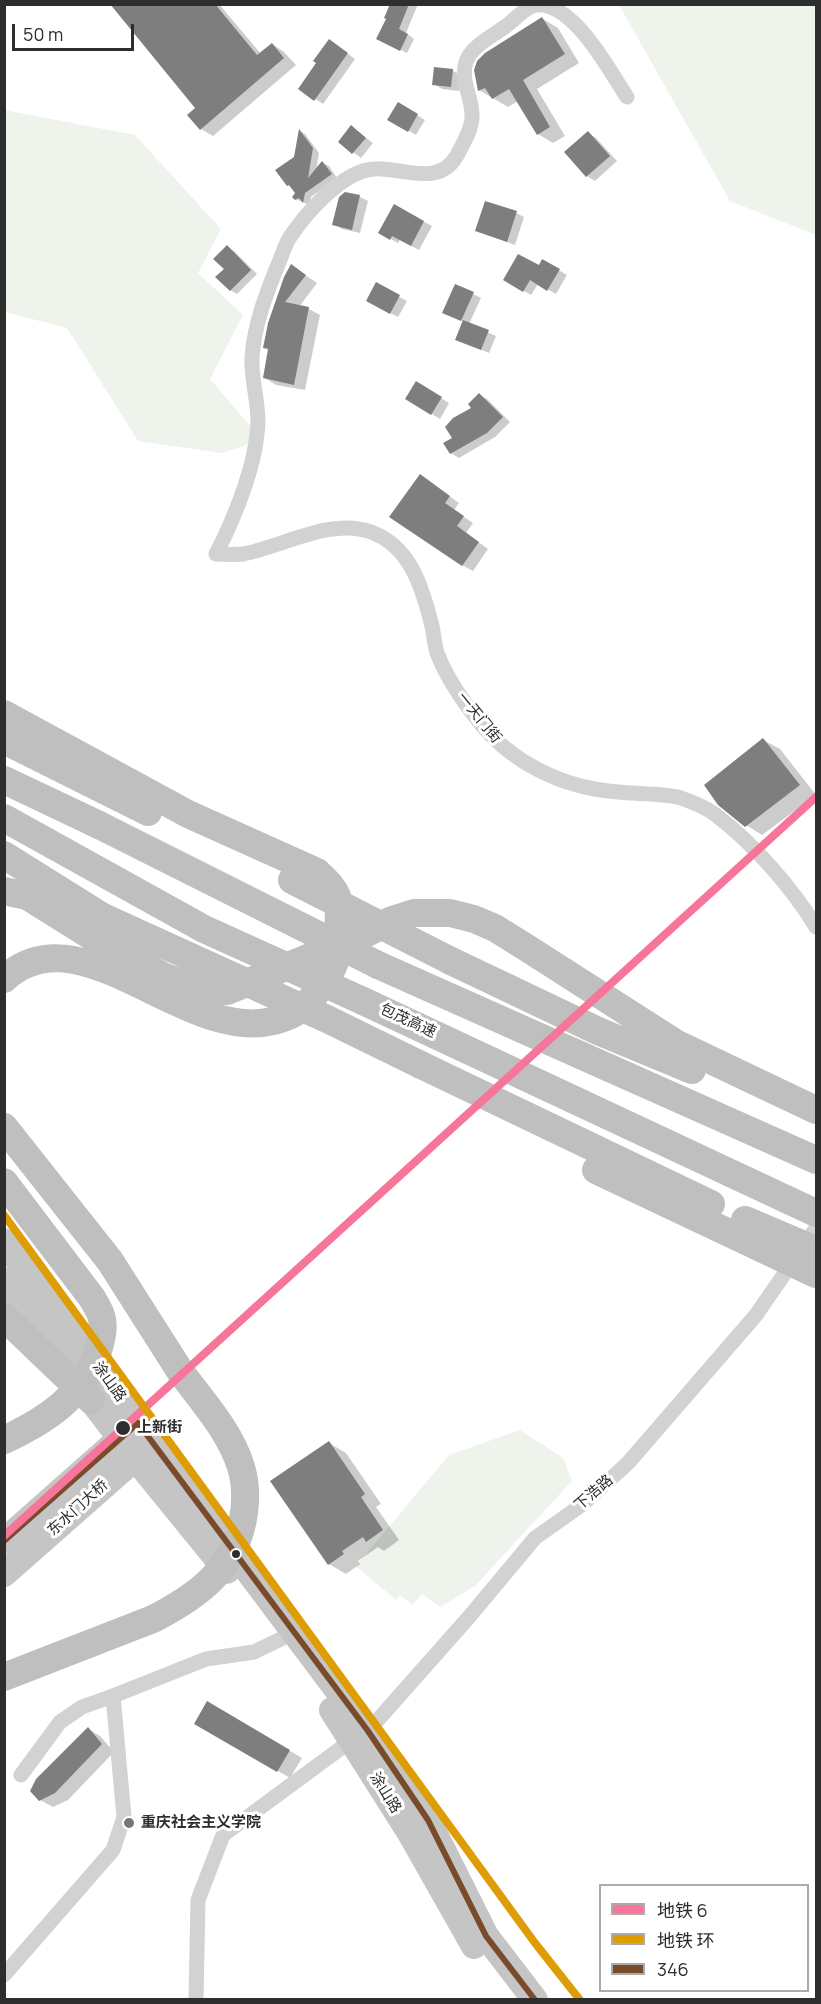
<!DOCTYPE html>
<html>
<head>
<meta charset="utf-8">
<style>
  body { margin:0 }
  #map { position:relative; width:821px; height:2004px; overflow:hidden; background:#fff; font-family:Manrope,"Noto Sans SC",sans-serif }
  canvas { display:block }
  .frame { position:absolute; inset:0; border:6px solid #2d2d2d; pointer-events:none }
  .legend { position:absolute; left:599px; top:1884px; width:210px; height:108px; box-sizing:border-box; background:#fff; border:2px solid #ababab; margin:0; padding:8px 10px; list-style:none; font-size:18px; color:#2d2d2d }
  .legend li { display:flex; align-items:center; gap:12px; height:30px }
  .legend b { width:30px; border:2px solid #ababab }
  .scale { position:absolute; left:12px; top:24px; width:122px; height:27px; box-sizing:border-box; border:3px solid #2d2d2d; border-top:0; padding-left:8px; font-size:18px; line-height:21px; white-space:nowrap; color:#2d2d2d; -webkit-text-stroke:4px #fff; paint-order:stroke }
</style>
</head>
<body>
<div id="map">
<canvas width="821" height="2004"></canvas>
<div class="frame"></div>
<ul class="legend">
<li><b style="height:8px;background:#f67599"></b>地铁 6</li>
<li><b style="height:8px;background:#de9d04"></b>地铁 环</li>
<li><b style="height:8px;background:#7a4b2a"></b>346</li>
</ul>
<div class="scale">50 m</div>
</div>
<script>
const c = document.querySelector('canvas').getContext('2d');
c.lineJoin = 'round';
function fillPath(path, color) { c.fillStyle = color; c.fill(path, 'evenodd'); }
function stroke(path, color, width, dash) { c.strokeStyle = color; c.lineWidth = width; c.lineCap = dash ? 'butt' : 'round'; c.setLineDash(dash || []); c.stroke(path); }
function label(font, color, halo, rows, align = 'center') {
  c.font = font + ' Manrope,"Noto Sans SC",sans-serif'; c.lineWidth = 6; c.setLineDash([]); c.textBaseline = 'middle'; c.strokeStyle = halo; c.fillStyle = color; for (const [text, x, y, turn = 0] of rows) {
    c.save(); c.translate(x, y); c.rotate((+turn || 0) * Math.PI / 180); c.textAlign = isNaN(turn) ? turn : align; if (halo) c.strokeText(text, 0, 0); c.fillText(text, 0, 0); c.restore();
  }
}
const green = new Path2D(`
  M619 5H816V235L730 201Z
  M4 110 135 135 221 229 198 273 243 315 210 379 262 440 222 453 138 441 67 328 5 312Z
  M520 1430 563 1458 572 1481 475 1586 440 1607 422 1594 412 1605 400 1595 396 1600 356 1566 449 1455Z`);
const shadow = new Path2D(`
  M111 4H219L261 54 272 44 284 52 296 65 213 136 201 129 197 108Z
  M385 4 397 6 398 4H418L406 33 414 39 407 53 385 42 391 5Z
  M543 19 558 28 579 63 537 89 565 136 553 143 538 134 518 101 508 107 479 90Z
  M337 46 355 59 323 104 300 89Z
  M436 69 453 71 461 75 459 91 442 89 434 84Z
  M398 104 425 120 416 135 390 119Z
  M352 127 373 143 361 158 340 142Z
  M300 131 305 134 319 153 316 171 323 163 329 166 337 178 311 197 309 205 296 199 297 193 288 185Z
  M588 133 596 138 617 161 595 181 587 176 567 152Z
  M346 193 360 197 368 201 360 233 342 229 334 224Z
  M394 206 432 226 419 250 400 240 398 243 380 233Z
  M516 213 524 217 515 245 477 230Z
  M227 247 234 251 257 274 237 294 230 290 226 269Z
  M543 261 567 275 556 294 538 284 531 295 505 280 539 267Z
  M292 266 317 283 299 307 309 309 320 315 305 390 276 385 265 378Z
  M376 285 407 301 398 317 368 301Z
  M473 294 481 298 469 324 496 336 489 353 465 343 464 322 452 316Z
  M416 383 449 403 440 419 407 398Z
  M479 395 487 399 510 422 495 437 459 458 451 453 454 438 474 408Z
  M430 482 459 503 454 510 473 523 466 533 488 549 473 571 462 565Z
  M763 740 780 749 816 795 762 835 746 825Z
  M329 1443 346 1453 381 1504 376 1507 399 1540 384 1551 378 1547 358 1561 360 1564 346 1574 329 1564Z
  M207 1703 302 1758 290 1778 196 1723Z
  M88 1729 100 1736 114 1752 68 1800 53 1807 40 1800Z`);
const building = new Path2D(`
  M110 4H215L257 55 272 43 284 58 200 130 187 115 195 108Z
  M390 4H409L399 29 408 34 400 51 376 39 386 19 384 18Z
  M542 17 565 54 523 80 550 127 537 135 509 89 492 99 485 88 478 91 474 70 477 61 485 53Z
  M329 39 348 53 314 101 298 89 316 63 313 61Z
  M434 67 453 69 451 87 432 85Z
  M398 102 418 114 408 132 387 120Z
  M351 125 366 138 352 154 338 142Z
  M299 129 313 148 308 178 322 161 332 174 305 193 303 203 299 198 295 200 292 197 295 193 289 185 287 186 275 170 294 157Z
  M588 131 610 156 586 177 564 152Z
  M345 192 360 195 352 230 332 225 339 197Z
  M485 201 517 211 507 242 475 231Z
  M394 204 424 221 411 246 392 236 390 240 378 233Z
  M227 245 251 270 230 291 215 277 224 269 213 259Z
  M518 254 539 265 542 259 560 269 547 291 530 280 523 292 503 280Z
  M291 264 306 275 285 302 309 307 294 385 263 378 268 349 263 348 268 323 284 277Z
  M376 282 400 295 390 314 366 301Z
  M455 284 474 292 461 321 442 313Z
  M463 320 489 330 481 350 455 340Z
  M416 381 442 397 431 415 405 399Z
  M479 393 503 417 487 433 450 454 443 443 452 438 445 427 453 418 471 408 468 404Z
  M420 474 450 496 445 503 464 516 457 526 479 542 462 566 389 517Z
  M763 738 800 785 745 827 718 805 704 785Z
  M329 1441 365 1494 361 1497 383 1530 366 1542 363 1537 342 1551 344 1554 328 1565 270 1481Z
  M207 1701 290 1750 277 1772 194 1724Z
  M88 1727 102 1744 55 1793 39 1801 30 1791 36 1779Z`);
const street = new Path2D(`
  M627 97C610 72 573 0 535 5 526 7 514 20 506 26 493 36 471 46 466 62 460 81 472 96 472 115 473 128 462 146 456 157 435 191 394 161 363 171 336 180 306 213 290 237 285 244 283 254 279 262 267 292 254 324 252 358 251 379 258 400 258 421 257 463 235 517 216 554 225 554 235 555 243 554 282 547 331 517 371 532 410 546 422 587 431 622 434 632 434 644 437 653 446 676 462 700 477 719 511 763 563 788 618 792 634 794 666 793 681 798 692 802 708 808 717 816 753 843 793 889 816 927
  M21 1775 60 1722 82 1707 113 1696 206 1659 254 1652 283 1638
  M4 1975 113 1850 124 1817 113 1696
  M196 2000 198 1900 223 1835 352 1740 368 1731 469 1617 535 1538 583 1504 628 1463 756 1315 816 1228`);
const primary = new Path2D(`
  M4 1241 152 1443 368 1731 428 1820 486 1936 535 2000
  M4 1280 91 1400 148 1474 227 1571
  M4 1541 133 1427
  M4 1574 148 1447
  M332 1710 410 1833 474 1946`);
const highway = new Path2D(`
  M4 714 188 814 317 872C342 895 340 899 338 932 338 940 338 948 337 955 334 970 321 987 312 998 301 1011 290 1017 273 1021 184 1043 80 908 4 979
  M4 740 148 812
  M4 780 99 825
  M4 855 103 917
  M4 891 27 896 99 941 165 977 194 987 227 991 357 938 392 920 414 913H450L474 919 495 928 527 948 677 1044 816 1110
  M451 961 598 1031 692 1070
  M378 965 816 1160
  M363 1001 816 1213
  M421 1065 711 1204
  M4 1127 110 1261 180 1371
  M4 1317 91 1400`);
const highwayBridge = new Path2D(`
  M4 818 204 929 363 1001
  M99 825 378 965
  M292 880 451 961
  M103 917 327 1019 421 1065
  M596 1170 816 1274
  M4 1182 92 1298C96 1305 101 1312 102 1319 104 1331 101 1340 98 1351 84 1396 45 1421 4 1440
  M745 1220 816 1250
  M4 1677 153 1619C200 1595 236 1568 244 1513 246 1497 246 1483 241 1467 230 1431 202 1401 180 1371`);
const bus1 = new Path2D(`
  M4 1541 138 1423 368 1731 428 1820 486 1936 535 2000`);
const metro1 = new Path2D(`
  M4 1536 816 797`);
const metro2 = new Path2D(`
  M4 1215 535 1943 580 2000`);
const markers = [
  [123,1428,8,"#2d2d2d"],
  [236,1554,5,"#2d2d2d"],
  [129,1823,6,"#767676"]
];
const streetNames = [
  ["一天门街",479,718,51],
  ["包茂高速",408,1021,25],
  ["涂山路",109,1382,54],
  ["下浩路",594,1493,-41],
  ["东水门大桥",78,1508,-42],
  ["涂山路",385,1793,58]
];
const stopNames = [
  ["上新街",137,1428]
];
const poiNames = [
  ["重庆社会主义学院",141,1823]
];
fillPath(green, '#eef3ec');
fillPath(shadow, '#0003');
fillPath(building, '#7e7e7e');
stroke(street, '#d2d2d2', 15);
stroke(primary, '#c5c5c5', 26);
stroke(highway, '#bfbfbf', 28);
stroke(highwayBridge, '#bfbfbf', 28);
stroke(bus1, '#7a4b2a', 6);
stroke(metro1, '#f67599', 8);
stroke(metro2, '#de9d04', 8);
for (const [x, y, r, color] of markers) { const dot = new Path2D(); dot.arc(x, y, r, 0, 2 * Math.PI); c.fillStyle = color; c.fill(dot); stroke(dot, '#fff', 2); }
label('15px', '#2d2d2d', '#fff', streetNames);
label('bold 15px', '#2d2d2d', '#fff', stopNames, 'left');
label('bold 15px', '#2d2d2d', '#fff', poiNames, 'left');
</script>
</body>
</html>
